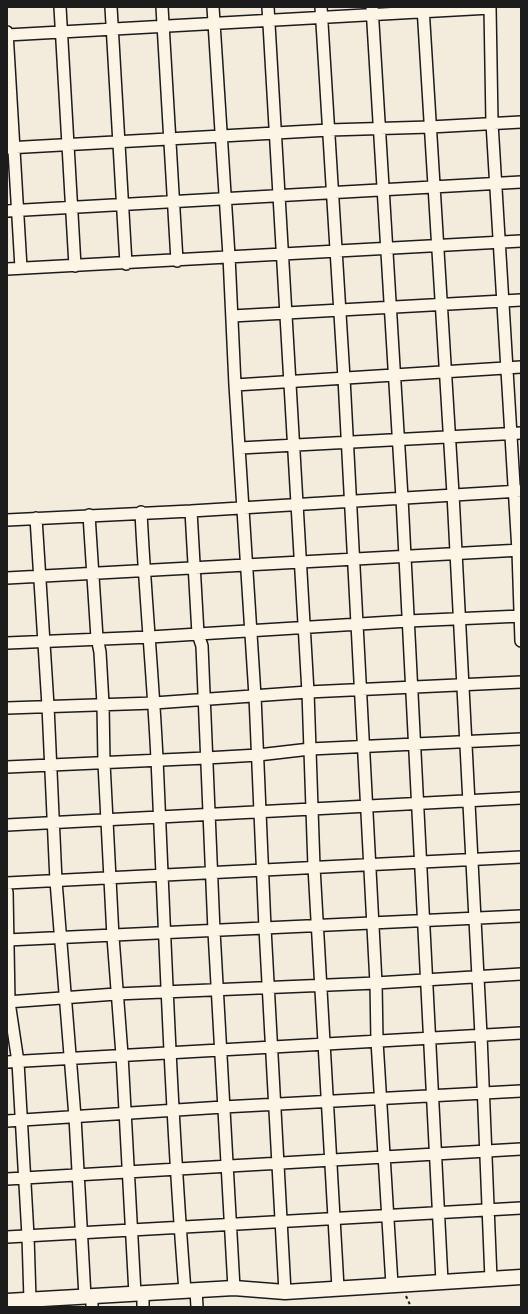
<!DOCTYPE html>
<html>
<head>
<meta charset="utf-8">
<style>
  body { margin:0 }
  #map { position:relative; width:528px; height:1314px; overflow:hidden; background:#f3ecdd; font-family:Sriracha,sans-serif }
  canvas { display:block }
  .frame { position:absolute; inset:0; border:8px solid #1c1c1c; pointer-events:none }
</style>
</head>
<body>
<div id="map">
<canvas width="528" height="1314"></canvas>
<div class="frame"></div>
</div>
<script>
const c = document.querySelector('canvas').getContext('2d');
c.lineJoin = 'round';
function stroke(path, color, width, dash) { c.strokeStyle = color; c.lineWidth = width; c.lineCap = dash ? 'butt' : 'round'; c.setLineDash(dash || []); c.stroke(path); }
const path = new Path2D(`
  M406 1296 411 1307`);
const minor = new Path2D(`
  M60 7 75 266
  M111 7 126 264
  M162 7 177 261
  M213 7 229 256 235 385 255 696 265 928 285 1292
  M268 7 308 692 314 867 338 1288
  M321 7 344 378 376 983 377 1041 392 1285
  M372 7 402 498 442 1281
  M423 7 453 494 481 1035 491 1279
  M490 7 492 123 518 551 521 641
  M7 32 21 268
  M7 35 490 8
  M7 148 329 130 430 127 521 122
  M7 211 521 182
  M7 269 521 241
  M232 316 521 300
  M235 385 521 367
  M240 448 521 433
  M191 511 198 634 202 646 214 931 234 1288
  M141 512C145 595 153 676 157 759 165 936 171 1114 185 1291
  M89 515 97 638 100 652 103 704 104 763 113 937 122 1055 135 1294
  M36 518 48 706 56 881 75 1117 85 1297
  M7 520 191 511 520 491
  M7 578 521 550
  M7 643 150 637 408 621 521 616
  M7 708 154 703 308 692 521 682
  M7 767 206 758 258 755 310 749 521 739
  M7 825 521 798
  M7 883 521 857
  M7 892 9 1002 18 1062 28 1236 30 1300
  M7 940 521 916
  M7 1002 116 994 376 983 521 974
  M7 1062 521 1033
  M7 1121 223 1107 521 1091
  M7 1179 521 1149
  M7 1237 521 1208
  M196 1290 197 1307
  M143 1294V1307
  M92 1307V1297`);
const tertiary = new Path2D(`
  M7 1301 234 1288 285 1292 521 1277`);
stroke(minor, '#1c1c1c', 14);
stroke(tertiary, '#1c1c1c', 17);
stroke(path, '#1c1c1c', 2, [3, 3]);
stroke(minor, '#fcf5e5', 11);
stroke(tertiary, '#fcf5e5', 14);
</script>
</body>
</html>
